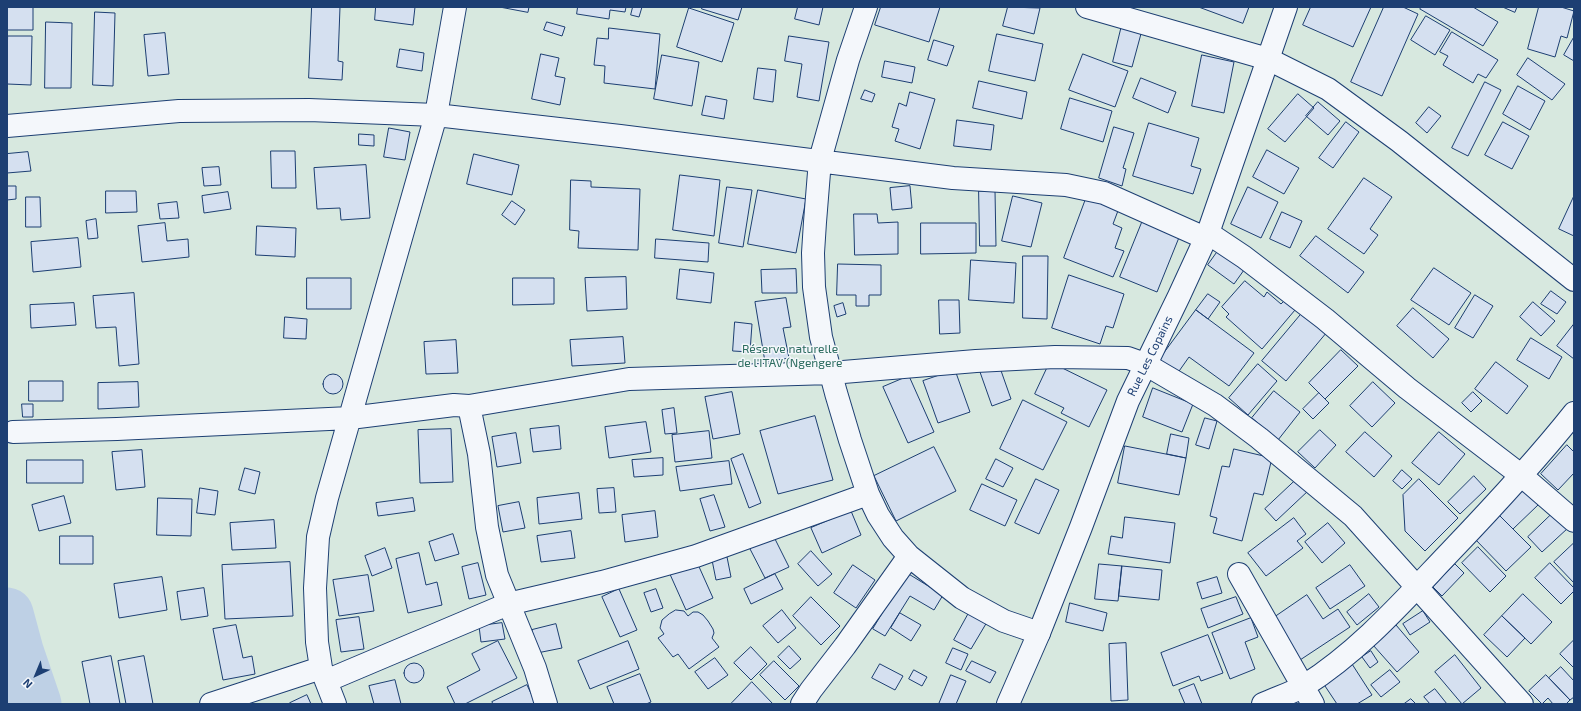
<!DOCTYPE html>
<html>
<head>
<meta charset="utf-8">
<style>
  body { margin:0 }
  #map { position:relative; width:1581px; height:711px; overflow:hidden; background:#f4f7fb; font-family:"Exo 2",sans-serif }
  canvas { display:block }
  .frame { position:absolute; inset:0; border:8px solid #1d3f73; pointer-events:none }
  .north { position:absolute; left:16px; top:655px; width:40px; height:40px; -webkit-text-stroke:3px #f4f7fb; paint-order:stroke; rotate:224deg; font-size:11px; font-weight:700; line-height:16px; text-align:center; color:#1d3f73 }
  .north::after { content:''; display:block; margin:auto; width:14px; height:18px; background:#1d3f73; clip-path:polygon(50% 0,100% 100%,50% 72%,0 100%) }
</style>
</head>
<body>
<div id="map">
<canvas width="1581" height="711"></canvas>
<div class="frame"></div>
<div class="north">N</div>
</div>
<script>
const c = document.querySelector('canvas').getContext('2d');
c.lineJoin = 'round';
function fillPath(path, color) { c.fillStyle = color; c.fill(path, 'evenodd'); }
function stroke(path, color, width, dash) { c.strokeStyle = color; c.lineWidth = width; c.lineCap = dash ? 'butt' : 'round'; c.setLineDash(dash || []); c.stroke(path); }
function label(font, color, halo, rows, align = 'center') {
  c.font = font + ' "Exo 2",sans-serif'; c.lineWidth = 3; c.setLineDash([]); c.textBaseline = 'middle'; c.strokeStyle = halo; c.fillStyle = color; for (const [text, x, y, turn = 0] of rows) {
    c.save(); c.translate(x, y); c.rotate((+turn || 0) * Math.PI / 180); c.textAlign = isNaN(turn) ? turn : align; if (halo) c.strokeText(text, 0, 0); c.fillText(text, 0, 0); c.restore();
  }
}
const green = new Path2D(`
  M7 7H1574V704H7Z`);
const river = new Path2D(`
  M7 614 17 651 35 704`);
const building = new Path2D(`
  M7 7H33V30H7Z
  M312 7H340L338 61 343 62 342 80 309 78Z
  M376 7H415L413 25 375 20Z
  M500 7H529L528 12Z
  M578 7H626L625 12 610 10 609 19 577 14Z
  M633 7H642L639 17 631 15Z
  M702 7H742L738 20 702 9Z
  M798 7H823L819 25 795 19Z
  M881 7H940L929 42 875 25Z
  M1008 7 1040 8 1034 34 1003 26Z
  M1199 7H1249L1243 23Z
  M1311 7H1371L1353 47 1303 25Z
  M1384 7H1403L1418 14 1382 96 1351 82Z
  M1422 7H1473L1498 22 1483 46 1420 9Z
  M1503 7H1517L1515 12Z
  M1539 7H1561L1574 11 1567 38 1561 36 1555 57 1528 49Z
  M689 8 734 23 722 62 677 47Z
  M95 12 115 13 113 86 93 85Z
  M1426 16 1450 30 1435 55 1411 40Z
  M46 22 72 23 71 88H45Z
  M547 22 565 27 562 36 544 30Z
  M1122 25 1142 30 1132 67 1113 62Z
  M609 28 660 34 655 89 604 83 605 66 594 65 597 38 608 39Z
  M1452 32 1498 60 1486 78 1478 74 1473 83 1443 65 1448 56 1440 52Z
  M165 33 169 74 148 76 144 35Z
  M997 34 1043 44 1035 81 989 71Z
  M8 36H32L31 85 7 84Z
  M789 36 829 42 819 101 797 97 802 64 785 61Z
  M1574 37V61L1564 55Z
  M934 40 954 46 947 66 928 60Z
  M400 49 424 53 422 71 397 67Z
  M541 54 559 58 555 76 565 78 560 105 532 99Z
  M1083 54 1128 71 1115 107 1069 90Z
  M662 55 699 62 692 106 654 99Z
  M1202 55 1234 62 1224 113 1192 106Z
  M1528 58 1565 84 1552 100 1517 75Z
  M885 61 915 67 912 83 882 77Z
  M758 68 776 70 773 102 754 99Z
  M1141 78 1176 92 1168 113 1133 98Z
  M979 81 1027 92 1022 119 973 108Z
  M1485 82 1501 90 1468 156 1452 148Z
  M1518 86 1545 101 1530 130 1503 114Z
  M865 90 875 94 872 102 861 99Z
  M910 92 935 99 920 149 895 141 899 129 892 127 899 103 906 106Z
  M1298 94 1314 108 1285 142 1268 129Z
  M706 96 727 100 724 119 702 115Z
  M1070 98 1112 111 1103 142 1061 129Z
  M1318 102 1340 121 1328 135 1306 116Z
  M1429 107 1441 116 1427 133 1416 123Z
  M957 120 994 125 991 150 954 146Z
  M1346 122 1359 132 1333 168 1319 158Z
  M1503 122 1529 136 1512 169 1485 155Z
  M1149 123 1199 138 1191 166 1201 169 1193 194 1133 176Z
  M1114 127 1134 133 1123 168 1126 169 1122 186 1099 178Z
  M389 128 410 132 405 160 384 157Z
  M359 134 374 135V146L359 145Z
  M1267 150 1299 168 1284 194 1253 177Z
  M271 151H295L296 188H272Z
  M28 152 31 171 7 173V154Z
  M474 154 519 165 512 195 467 184Z
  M366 165 370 218 341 220 340 208 317 209 314 168Z
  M219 167 221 185 204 186 202 168Z
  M680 175 720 180 714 236 673 230Z
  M1364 178 1392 197 1370 229 1378 235 1364 254 1328 229Z
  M571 180 591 181V187L640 189 638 250 578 248 579 231 570 230Z
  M7 186H16V199L7 200Z
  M910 186 912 208 892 210 890 188Z
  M727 187 752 190 743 247 719 243Z
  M1248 187 1278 202 1261 238 1231 224Z
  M758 190 806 199 796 253 748 244Z
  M106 191H136L137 212 106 213Z
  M979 191H995L996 246H980Z
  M228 192 231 209 204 213 202 196Z
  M1013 196 1042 203 1031 247 1002 241Z
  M1087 196 1119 208 1113 224 1122 228 1115 248 1124 251 1113 277 1064 258Z
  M1574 196V236L1559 229Z
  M26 197H40L41 227H26Z
  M512 201 525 210 515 225 502 215Z
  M177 202 179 218 160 219 158 204Z
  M1282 212 1302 221 1290 248 1270 239Z
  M854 214H877L878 223 898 222V254L855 255Z
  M96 219 98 238 88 239 86 221Z
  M1143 220 1180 235 1157 292 1120 277Z
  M165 223 167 241 188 239 189 257 142 262 138 226Z
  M921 223H976V253L921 254Z
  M257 226 296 228 295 257 256 255Z
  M1316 236 1364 272 1348 293 1300 256Z
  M78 238 81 267 33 272 31 242Z
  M656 239 709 243 708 262 655 258Z
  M1218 251 1244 270 1234 284 1208 265Z
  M1023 256H1048L1047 319 1023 318Z
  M971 260 1016 263 1014 303 969 300Z
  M838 264 881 265V295H869V306H856V295H837Z
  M1434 268 1471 293 1449 325 1411 300Z
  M680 269 714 273 711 303 677 299Z
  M796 269 797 293H762L761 270Z
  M1069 275 1124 294 1113 328 1106 326 1100 344 1052 328Z
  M626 277 627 309 587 311 585 278Z
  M307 278H351V309H307Z
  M513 278H554V304L513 305Z
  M1245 281 1264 297 1267 292 1281 304 1284 301 1295 310 1262 349 1226 317 1229 314 1222 307Z
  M1551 291 1566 302 1557 314 1541 304Z
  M134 293 139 364 119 366 116 327 96 328 93 296Z
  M1208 294 1220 302 1208 319 1196 310Z
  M1475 295 1493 306 1473 338 1455 328Z
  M786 298 791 327 783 328 789 358 765 362 755 302Z
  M939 300H959L960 333 940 334Z
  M1533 302 1555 321 1541 336 1520 317Z
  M74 303 76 325 31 328 30 305Z
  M843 303 846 314 837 317 834 306Z
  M1413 308 1449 339 1433 358 1397 326Z
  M1196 310 1254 353 1229 386 1189 357 1177 374 1159 360Z
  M1303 312 1327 332 1286 381 1262 361Z
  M285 317 307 319 306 339 284 338Z
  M735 322 752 324 750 352 733 351Z
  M1574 324V359L1557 346Z
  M623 337 625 363 572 366 570 340Z
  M1531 338 1562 357 1549 379 1517 360Z
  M456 340 458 373 426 374 424 342Z
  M1341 350 1358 366 1325 399 1309 383Z
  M1050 362 1107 390 1089 427 1061 413 1064 408 1035 394Z
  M1496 362 1528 386 1507 414 1475 389Z
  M1258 364 1277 381 1248 415 1229 398Z
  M999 365 1011 399 992 406 980 372Z
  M955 370 970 412 938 423 923 381Z
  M323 384a10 10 0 1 1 20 0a10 10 0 1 1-20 0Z
  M909 376 934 432 908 443 883 387Z
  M29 381H63V401H29Z
  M138 382 139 407 98 409V383Z
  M1373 382 1395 403 1372 427 1350 406Z
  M1153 388 1193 404 1182 432 1143 417Z
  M1274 391 1300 412 1278 440 1252 418Z
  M732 392 740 434 713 439 705 397Z
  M1473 392 1482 401 1471 412 1462 403Z
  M1319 393 1329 403 1313 419 1303 409Z
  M1023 400 1067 422 1043 470 1000 449Z
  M22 404H33V417H23Z
  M674 408 677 433 665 434 662 410Z
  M815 416 833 480 778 494 760 431Z
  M1205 418 1217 421 1209 449 1196 445Z
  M646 422 651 452 609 458 605 427Z
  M559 426 561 449 533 452 530 429Z
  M451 429 453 482 420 483 418 430Z
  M1320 430 1336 445 1315 468 1298 452Z
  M709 431 712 458 675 462 672 435Z
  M1365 432 1392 456 1374 477 1346 452Z
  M1439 432 1465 454 1439 485 1412 463Z
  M516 433 521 463 497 467 492 437Z
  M1171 434 1189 438 1186 458 1167 454Z
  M1567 445 1574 452V473L1558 490 1541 474Z
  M1125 446 1186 458 1179 495 1118 483Z
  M934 447 956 491 896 521 874 476Z
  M1234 449 1272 458 1263 495 1254 493 1242 541 1213 533 1217 518 1210 516 1222 466 1229 467Z
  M142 450 145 487 116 490 112 452Z
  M743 454 761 503 749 508 731 459Z
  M663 458V475L634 477 632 460Z
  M996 459 1013 468 1003 487 986 479Z
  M27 460H83V483H27Z
  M729 461 732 484 680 491 676 467Z
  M245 468 260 472 255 494 239 490Z
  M1402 470 1412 479 1402 489 1393 481Z
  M1474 476 1486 489 1460 514 1448 502Z
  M1298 478 1309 490 1276 521 1265 509Z
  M1036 479 1059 490 1039 534 1015 523Z
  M1419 479 1458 518 1425 551 1405 531 1403 495Z
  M982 484 1017 500 1005 526 970 510Z
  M200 488 218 491 215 515 197 513Z
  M614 488 616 512 599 513 597 489Z
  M1524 490 1538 505 1513 529 1498 514Z
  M579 493 582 519 539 524 537 498Z
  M714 495 725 527 710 531 700 499Z
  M64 496 71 523 39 531 32 505Z
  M158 498 192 499 191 536 157 535Z
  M413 498 415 511 378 516 376 503Z
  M519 502 525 528 503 532 498 506Z
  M655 511 658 537 625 542 622 515Z
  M851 511 861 535 822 553 811 528Z
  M1554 512 1568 528 1542 552 1528 537Z
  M1498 514 1531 547 1506 571 1474 538Z
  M1125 517 1175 523 1170 563 1108 554 1111 536 1122 538Z
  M1294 518 1306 534 1297 541 1303 548 1266 576 1248 553Z
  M274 520 276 548 232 550 230 523Z
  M1328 523 1345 543 1322 563 1305 542Z
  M571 531 575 558 541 562 537 536Z
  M453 534 459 554 435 561 429 542Z
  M773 535 789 567 765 578 749 547Z
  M60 536H93V564H60Z
  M1574 543V583L1554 562Z
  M1478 547 1506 576 1490 592 1462 563Z
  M385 548 392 568 372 576 365 556Z
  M811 551 832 574 818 586 798 564Z
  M419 553 426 585 437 582 442 605 408 613 396 559Z
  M727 557 731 577 716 580 712 560Z
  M696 560 713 598 686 610 669 572Z
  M290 562 293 616 225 619 222 565Z
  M478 563 486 595 469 599 462 567Z
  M1550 563 1574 588V591L1561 604 1535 578Z
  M1099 564 1122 566 1118 601 1095 599Z
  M1455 564 1464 573 1442 596 1433 587Z
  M853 565 875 580 856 608 834 593Z
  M1350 565 1365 586 1330 609 1316 588Z
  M1122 566 1162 570 1159 600 1119 596Z
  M907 573 943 595 934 610 910 596 885 636 873 629Z
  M775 574 783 589 751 604 744 589Z
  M368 575 374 611 339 616 333 580Z
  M162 577 167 610 119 618 114 584Z
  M1217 577 1222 593 1202 599 1197 583Z
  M204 588 208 616 181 620 177 592Z
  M619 589 637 630 620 637 602 597Z
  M656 589 663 608 651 612 644 593Z
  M1369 594 1379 607 1357 625 1347 612Z
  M1523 594 1552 622 1531 644 1502 616Z
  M1307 595 1323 619 1338 609 1350 627 1300 660 1272 619Z
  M811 597 840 626 821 645 793 616Z
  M1236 597 1243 614 1208 628 1201 609Z
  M1070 603 1107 613 1103 631 1066 622Z
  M676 610 684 611 688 616 693 612H698L703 615 708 621 713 629 714 633 712 638 719 647 689 669 678 654 673 657 658 638 664 634 660 628 662 620 669 614Z
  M782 610 796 628 778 643 763 626Z
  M970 611 987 622 971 649 954 640Z
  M1423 611 1430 622 1410 635 1403 624Z
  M900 613 921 625 911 641 891 628Z
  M1502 616 1525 638 1507 657 1484 635Z
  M359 617 364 649 341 652 336 620Z
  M1251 618 1258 637 1245 642 1255 669 1230 679 1212 633Z
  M502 623 505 639 481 642 479 626Z
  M556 624 562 648 537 653 532 630Z
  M236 625 243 658 252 656 255 674 223 680 213 629Z
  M1396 625 1419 652 1397 672 1373 645Z
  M1208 635 1223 673 1201 681 1199 676 1173 686 1161 653Z
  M1574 640V668L1560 654Z
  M498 641 517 678 465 704H455L447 687 480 670 472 654Z
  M628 641 639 669 590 689 578 661Z
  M1126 643 1128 700 1111 701 1109 644Z
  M789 646 801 659 790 669 778 657Z
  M751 647 767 664 751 680 734 663Z
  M953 648 968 654 961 670 946 663Z
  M1371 651 1378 662 1370 668 1362 657Z
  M1455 655 1481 688 1462 704 1435 672Z
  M111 656 120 704H90L82 662Z
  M144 656 153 704H126L118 661Z
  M715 658 728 675 708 689 695 672Z
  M774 661 799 686 785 700 760 675Z
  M972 661 996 672 990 683 966 671Z
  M404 673a10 10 0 1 1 20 0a10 10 0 1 1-20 0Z
  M880 664 903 676 895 690 872 678Z
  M1352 664 1372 695 1357 704H1337L1323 683Z
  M1561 667 1574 681V697L1570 700 1549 678Z
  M914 670 927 677 922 686 909 679Z
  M1390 670 1400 682 1381 697 1371 685Z
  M640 674 651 702 646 704H614L607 687Z
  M951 675 966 681 956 704H939Z
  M1546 675 1570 700 1566 704H1553L1548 698 1542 704 1529 691Z
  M395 680 401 704H374L369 686Z
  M752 682 773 704H733L732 703Z
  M1194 684 1202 704H1185L1179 690Z
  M527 685 536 704H493L492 702Z
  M1435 689 1447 704H1430L1424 697Z
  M307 695 311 704H291L290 703Z
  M1411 699 1416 704H1404Z`);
const street = new Path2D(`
  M866 7 848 60 820 160 815 222 813 253 814 287 821 337 836 393 850 440 868 494 878 515 893 538 909 556 962 598 1004 621 1039 633
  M1087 7 1268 59 1328 89 1399 141 1574 280
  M7 126 179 111 309 110 436 115 620 136 953 178 1066 185 1104 193 1205 238
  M1208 233 1244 257 1325 319 1407 388 1522 476 1574 521
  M469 406 479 454 487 527 497 575 535 668 546 704
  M13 432 117 429 350 418 454 405 469 406 629 379 831 373 976 361 1055 357 1128 358 1145 364 1215 405 1259 438 1353 516 1522 704
  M1239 574 1313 704
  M326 681 508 604 602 582 696 556 868 494
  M211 704 321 668
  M335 704 321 668 317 642 315 588 318 537 327 498 436 115 455 7
  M802 704 811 690 845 646 909 556
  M1263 704C1276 698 1292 693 1304 686 1361 650 1405 599 1451 551 1494 506 1536 461 1574 413`);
const secondary = new Path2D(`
  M1008 704 1039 633 1081 527 1128 401 1179 296 1208 233 1286 7`);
const parkNames = [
  ["Réserve naturelle",790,349],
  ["de l'ITAV (Ngengere",790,363]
];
const streetNames = [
  ["Rue Les Copains",1150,356,-64]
];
fillPath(green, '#d7e8df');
stroke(green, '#687fa3', 1);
stroke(river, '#bed0e5', 53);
fillPath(building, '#d5e0f0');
stroke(building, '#1d3f73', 1);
stroke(street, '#1d3f73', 24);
stroke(secondary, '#1d3f73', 24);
stroke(street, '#f4f7fb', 22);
stroke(secondary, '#f4f7fb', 22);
label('12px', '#2c6c60', '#f4f7fb', parkNames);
label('12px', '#1d3f73', '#f4f7fb', streetNames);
</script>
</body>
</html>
